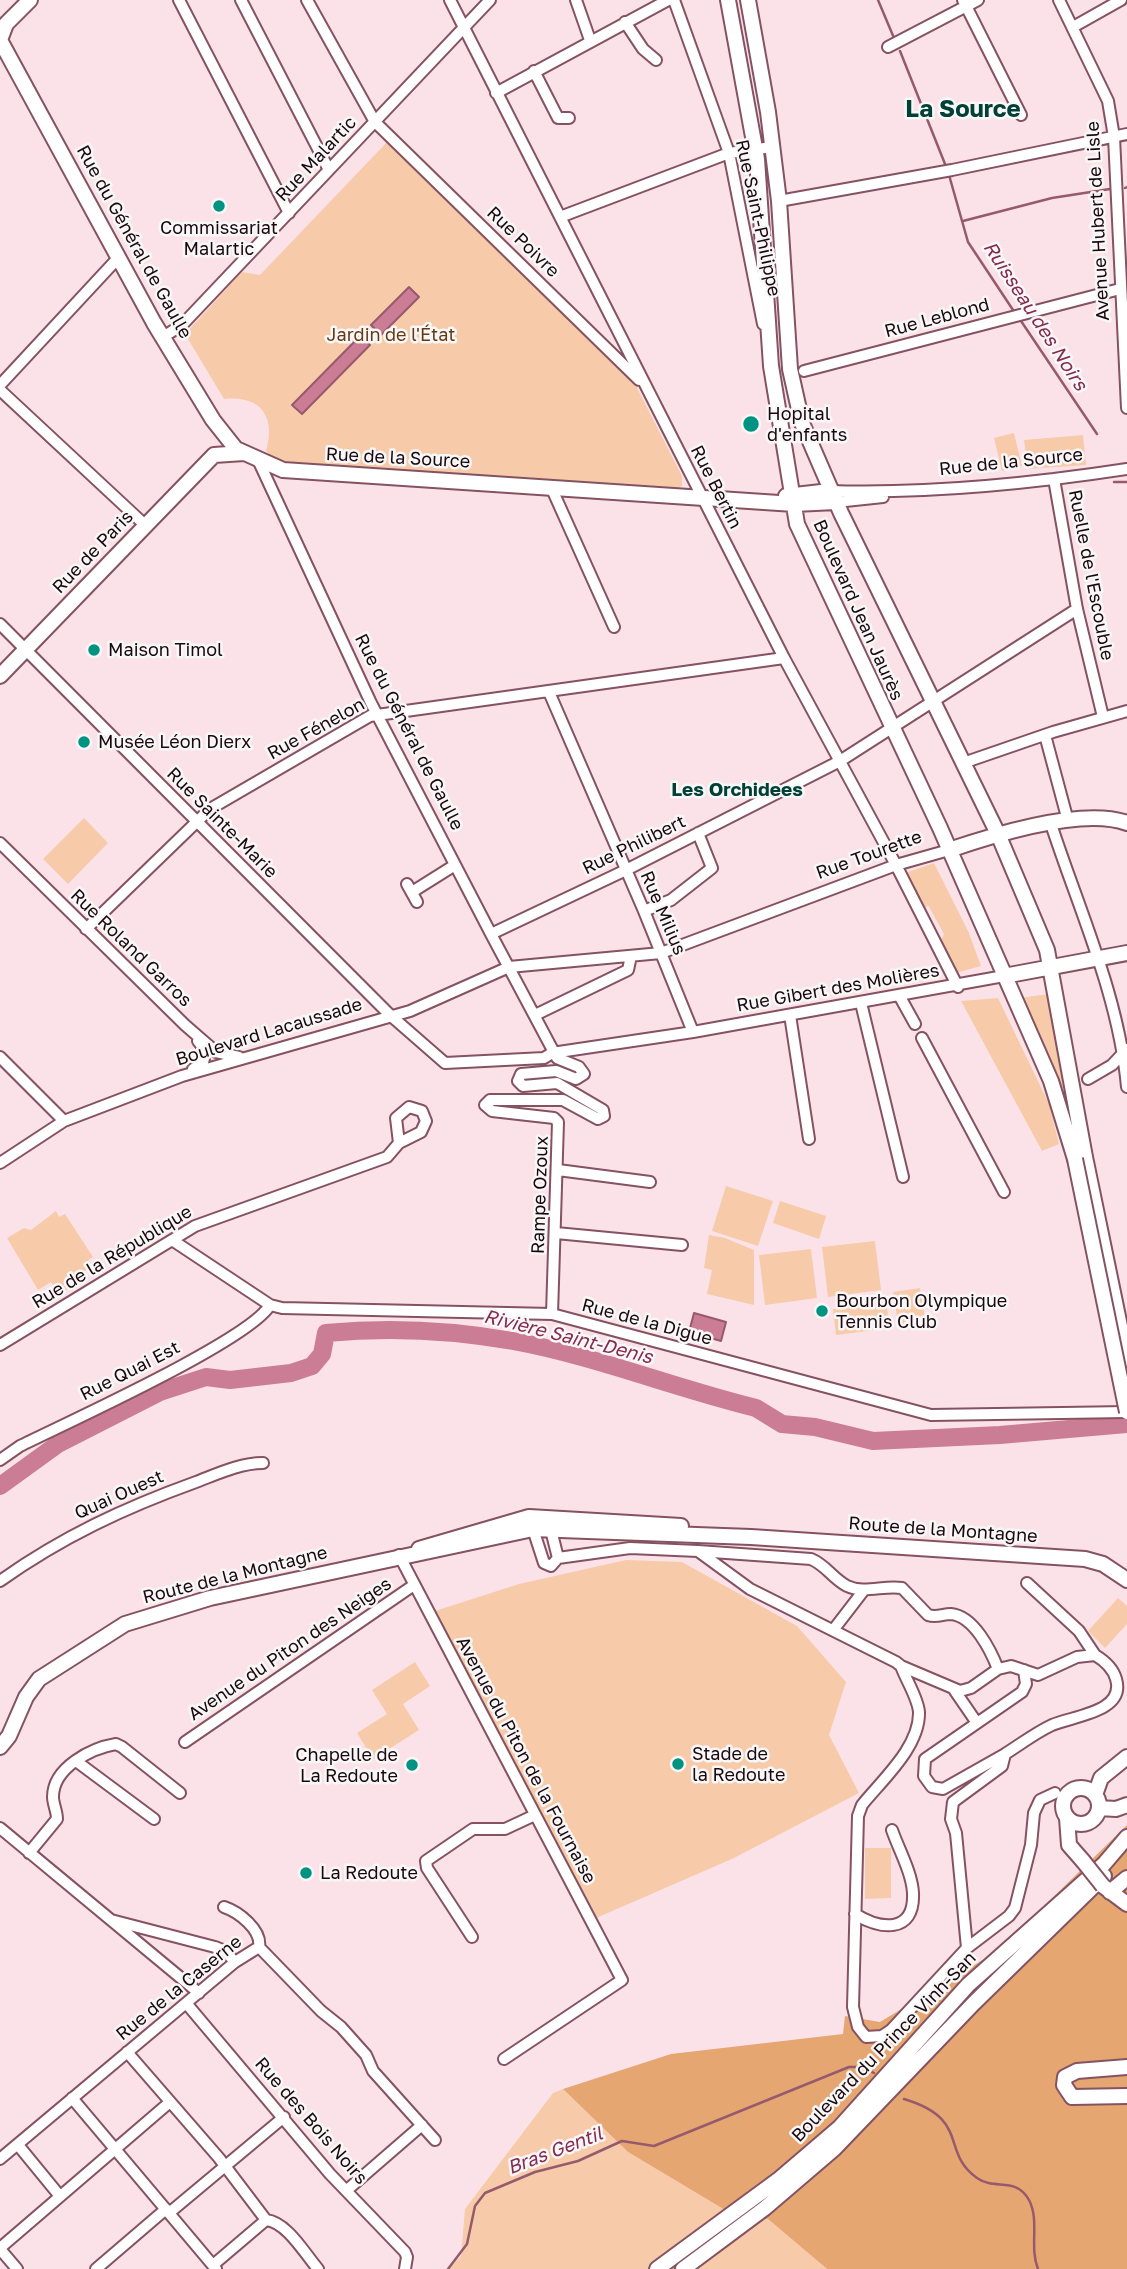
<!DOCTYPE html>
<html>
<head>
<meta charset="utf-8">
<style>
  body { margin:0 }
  canvas { display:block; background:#fbe2e9 }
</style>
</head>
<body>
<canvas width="1127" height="2269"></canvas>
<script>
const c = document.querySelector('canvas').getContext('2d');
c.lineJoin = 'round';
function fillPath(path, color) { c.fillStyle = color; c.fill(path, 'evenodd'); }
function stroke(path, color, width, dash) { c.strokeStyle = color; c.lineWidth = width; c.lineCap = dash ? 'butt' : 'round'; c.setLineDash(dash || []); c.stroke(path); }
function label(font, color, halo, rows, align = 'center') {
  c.font = font + ' "Golos Text",sans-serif'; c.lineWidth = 5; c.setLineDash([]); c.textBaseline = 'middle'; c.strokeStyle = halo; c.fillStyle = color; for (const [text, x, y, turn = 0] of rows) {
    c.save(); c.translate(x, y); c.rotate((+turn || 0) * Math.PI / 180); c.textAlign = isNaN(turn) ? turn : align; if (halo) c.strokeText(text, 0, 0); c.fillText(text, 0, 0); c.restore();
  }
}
const green = new Path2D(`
  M387 142 634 382 682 476V486L673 492 277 462 266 451C276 417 261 395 224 399L185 334 242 272 260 275Z
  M1014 433 1022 466 1002 471 994 438Z
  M1083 435 1086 465 1028 469 1024 440Z
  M84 818 108 843 68 884 43 859Z
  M934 863 969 933 981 966 956 973 940 942 944 934 928 905 923 911 905 873Z
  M1049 994 1064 1088H1059L1019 998Z
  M998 998 1049 1104 1059 1144 1042 1151 961 1001Z
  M726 1186 773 1201 758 1246 712 1231Z
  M780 1201 826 1216 819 1239 773 1223Z
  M56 1211 59 1217 65 1214 93 1257 88 1260 91 1266 70 1283 71 1287 59 1294 51 1282 38 1290 7 1238 24 1228 31 1230Z
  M709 1235 725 1238 754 1250V1305L707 1294 712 1270 704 1268Z
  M875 1241 881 1290 828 1297 822 1247Z
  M811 1249 817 1298 765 1305 759 1255Z
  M920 1288 926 1324 899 1329 893 1292Z
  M886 1302 890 1328 836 1335 833 1309Z
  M626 1560 682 1562 797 1626 846 1682 829 1735 859 1793 734 1858 594 1919 432 1612 519 1584Z
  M1118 1598 1127 1606V1624L1105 1648 1088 1631Z
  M415 1662 430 1686 403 1704 419 1730 373 1759 357 1733 387 1714 372 1690Z
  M865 1848H891V1898L865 1899Z
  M563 2089 628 2152 730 2213 768 2219 827 2269H448L461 2256 465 2209 553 2093Z`);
const forest = new Path2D(`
  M1127 1825V2269H827L768 2219 730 2213 628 2152 563 2089 671 2054 843 2034 845 2016 880 2022 999 1950Z`);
const water = new Path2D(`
  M409 287 419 297 381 335 371 325Z
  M360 336 370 345 302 414 292 405Z
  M694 1313 726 1322 721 1341 689 1332Z`);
const stream = new Path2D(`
  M878 0 894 38
  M900 51 947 169
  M949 175 968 242 1015 313
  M1125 188 1127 187
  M963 221 1052 198 1110 189
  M1019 318 1097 434
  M1114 482H1127
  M904 2099C971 2119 940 2152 977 2178 995 2191 1016 2176 1029 2200 1040 2221 1029 2247 1038 2269
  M448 2269 467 2244 475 2206 485 2193 535 2172 578 2161 622 2141 654 2146 849 2067H862L874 2073`);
const river = new Path2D(`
  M0 1486 58 1444 160 1392 206 1377 230 1380 291 1373 312 1366 322 1354 326 1333C388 1327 451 1330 513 1341 595 1356 674 1388 756 1408L782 1424 815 1427 873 1441 1000 1435 1127 1424`);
const minor = new Path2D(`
  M179 0 289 213
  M241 0 329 170
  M307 0 375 122 639 380
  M450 0 784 658 896 865 958 987
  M576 0 590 40
  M674 0 729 153 763 324
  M963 0 1021 115
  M1059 0 1108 101 1114 137 1127 408
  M625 22 643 49 656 60
  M1073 27 1121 0
  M888 47 978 0
  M534 71 558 118H569
  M496 93 668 0
  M779 201 952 170 1127 134
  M560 217 729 153 772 147
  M163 337 182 325 490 0
  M804 371 1120 289
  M0 385 119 257
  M0 390 145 525
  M259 462 371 703 491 934 557 1058 579 1067 584 1074 576 1079 556 1071 521 1074 518 1081 523 1086 557 1083 603 1110 604 1116 598 1119 563 1100H490L485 1105 492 1111 554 1118 558 1122 552 1314
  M1054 479 1077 609 1103 717
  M551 487 614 627
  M830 491C929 494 1029 484 1127 469
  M836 502 883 497
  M0 624 390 1015 445 1063 544 1058 552 1053 693 1032 1004 976
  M549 692 644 911 693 1032
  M1045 735 1068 821
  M963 763 1053 732 1127 711
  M1051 824C1079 910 1119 996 1127 1087
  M0 843 185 1025 216 1052 239 1057
  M407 884 417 902
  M412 892 455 865
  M644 911 671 900 712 868 698 833
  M86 929 210 809 370 716 784 658
  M491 934 626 870 840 761 1077 609
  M900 997 915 1024
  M861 1003 903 1177
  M535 1015 628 970 631 956
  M790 1015 809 1139
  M922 1038 1004 1192
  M0 1057 64 1121
  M193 1069 203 1063C206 1053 204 1048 198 1041
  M1088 1079 1112 1065 1127 1049
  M0 1163 64 1121 182 1076 410 1011 509 967 661 953 896 865 949 850
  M558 1170 650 1182
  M556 1233 682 1245
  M172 1240 270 1305 282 1308 552 1314 931 1415 1127 1412
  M0 1345 195 1226 387 1157 399 1143 421 1132 426 1121 422 1111 409 1107 396 1118 399 1143
  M0 1460 20 1446C66 1423 250 1340 270 1305
  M531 1523 544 1563 551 1566 558 1558 550 1526
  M399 1555 622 1980 504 2059
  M558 1558 630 1548 698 1551
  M0 1581C62 1537 124 1508 196 1482 217 1474 240 1463 263 1463
  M1027 1583 1079 1631 1095 1655
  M834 1629 864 1590
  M901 1666 960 1691 971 1688 998 1669 1011 1666 1038 1675 1077 1657 1095 1655C1105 1661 1113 1668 1116 1679 1126 1712 1073 1716 1052 1725 1035 1733 1021 1744 1005 1754L1002 1766 953 1802 951 1819 956 1833 967 1948 891 2030 882 2036 866 2037 858 2027 853 2007 858 1816 862 1805C882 1780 920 1747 919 1712 918 1698 906 1680 901 1666L896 1662 750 1589 698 1551 811 1559C826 1565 833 1579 847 1586 864 1594 884 1585 902 1588L928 1615C937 1618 942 1614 951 1614 974 1616 991 1651 998 1669
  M955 1691 977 1723
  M185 1742 414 1585
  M1005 1754 943 1789 932 1787 924 1776 925 1759 1022 1692 1026 1684 1024 1670
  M76 1761 154 1819
  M0 1828 199 1993
  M29 1853 57 1819C57 1811 53 1804 53 1797 53 1767 92 1748 116 1744L122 1747 180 1793
  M224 1907C239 1912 262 1930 259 1947
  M855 1914C879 1929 915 1935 913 1893 912 1873 899 1850 892 1830
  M111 1920 215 1947 225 1951 235 1962
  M472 1937 427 1868 426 1861 473 1829H505L535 1815
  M967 1948 1009 1916 1015 1908 1031 1845 1034 1813 1040 1800 1055 1793
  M186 2003 330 2174 405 2252 407 2257 405 2269
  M127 2052 219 2158 266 2220
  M72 2098 216 2269
  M18 2145 59 2195
  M0 2159 235 1962 259 1947 321 2011 341 2027 366 2055 373 2071 435 2140
  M347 2190 422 2125
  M169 2213 284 2117
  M0 2248 170 2102
  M0 2249 17 2269
  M213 2265 266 2220C287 2222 305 2254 318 2269
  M96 2269 166 2209`);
const major = new Path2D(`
  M728 0 757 159 771 366 797 524 940 828 1051 1081 1075 1159
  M748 0 768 112 779 201 790 369 802 423 841 513 998 834 1047 950 1085 1157 1127 1360
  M0 40 154 323 213 420 236 449 283 470 794 504 836 502
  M0 40 6 24 30 0
  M786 496 830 491
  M0 676 214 455 244 453
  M949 850C993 835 1083 807 1127 823
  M1004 976 1127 953
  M419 1549 529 1517 681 1526
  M0 1747 9 1736 26 1697 39 1679 125 1624 210 1598 533 1529 751 1537 1085 1559 1103 1564 1127 1580
  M1063 1806a18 18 0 1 1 36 0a18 18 0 1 1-36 0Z
  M1095 1795 1101 1778 1127 1757
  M1099 1808 1116 1809 1127 1805
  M1067 1818 1069 1845 1083 1861
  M1103 1886 1127 1904
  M1110 1892 1127 1878
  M1127 2067 1077 2071 1065 2077 1064 2085 1072 2097 1127 2096
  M657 2269 778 2180 840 2127 968 1985 1104 1864 1127 1837
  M683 2269 765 2208 834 2149 974 2003 1104 1876`);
const majorBridge = new Path2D(`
  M1075 1159 1127 1412
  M1083 1861 1103 1886`);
const markers = [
  [219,206,7,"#019381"],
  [751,424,9,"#019381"],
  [94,650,7,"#019381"],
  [84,742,7,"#019381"],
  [822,1311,7,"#019381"],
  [678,1764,7,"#019381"],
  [412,1765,7,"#019381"],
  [306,1873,7,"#019381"]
];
const streetNames = [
  ["Rue Malartic",316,159,-47],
  ["Rue Saint-Philippe",758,218,78],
  ["Avenue Hubert de Lisle",1098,221,-93],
  ["Rue du Général de Gaulle",134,242,61],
  ["Rue Poivre",523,242,44],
  ["Rue Leblond",937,318,-15],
  ["Rue de la Source",398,458,3],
  ["Rue de la Source",1011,462,-6],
  ["Rue Bertin",716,487,63],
  ["Rue de Paris",93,552,-46],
  ["Ruelle de l'Escouble",1091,575,79],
  ["Boulevard Jean Jaurès",858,610,66],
  ["Rue Fénelon",316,729,-29],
  ["Rue du Général de Gaulle",409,732,63],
  ["Rue Sainte-Marie",222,823,45],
  ["Rue Philibert",634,845,-26],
  ["Rue Tourette",869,855,-20],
  ["Rue Milius",663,913,67],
  ["Rue Roland Garros",131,948,44],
  ["Rue Gibert des Molières",838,988,-10],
  ["Boulevard Lacaussade",269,1032,-17],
  ["Rampe Ozoux",540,1195,-88],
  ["Rue de la République",112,1257,-31],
  ["Rue de la Digue",647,1322,15],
  ["Rue Quai Est",130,1371,-27],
  ["Quai Ouest",119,1495,-24],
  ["Route de la Montagne",943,1530,4],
  ["Route de la Montagne",235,1575,-14],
  ["Avenue du Piton des Neiges",290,1649,-34],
  ["Avenue du Piton de la Fournaise",526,1760,62],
  ["Rue de la Caserne",179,1988,-39],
  ["Boulevard du Prince Vinh-San",884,2047,-46],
  ["Rue des Bois Noirs",311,2121,49]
];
const poiNames = [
  ["Commissariat",219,228,"center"],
  ["Malartic",219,249,"center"],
  ["Hopital",767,414],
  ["d'enfants",767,435],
  ["Maison Timol",108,650],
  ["Musée Léon Dierx",98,742],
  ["Bourbon Olympique",836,1301],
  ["Tennis Club",836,1322],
  ["Stade de",692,1754],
  ["la Redoute",692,1775],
  ["Chapelle de",398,1755,"right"],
  ["La Redoute",398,1776,"right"],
  ["La Redoute",320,1873]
];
const parkNames = [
  ["Jardin de l'État",391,335]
];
const waterNames = [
  ["Ruisseau des Noirs",1035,316,57],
  ["Rivière Saint-Denis",568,1337,14],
  ["Bras Gentil",555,2151,-21]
];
const neighbourhoodNames = [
  ["Les Orchidees",737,790]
];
const districtNames = [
  ["La Source",963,109]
];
fillPath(green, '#f7cba9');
fillPath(forest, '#e6a672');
fillPath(water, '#cb7d96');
stroke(water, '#965a6d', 2);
stroke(stream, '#965a6d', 2.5);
stroke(river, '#cb7d96', 18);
stroke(minor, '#855262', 14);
stroke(major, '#855262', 18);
stroke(minor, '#fff', 10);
stroke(major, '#fff', 14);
stroke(majorBridge, '#855262', 18, []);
stroke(majorBridge, '#fff', 14);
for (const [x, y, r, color] of markers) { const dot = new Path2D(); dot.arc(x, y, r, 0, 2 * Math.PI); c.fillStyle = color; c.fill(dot); stroke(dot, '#f7f7f7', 2.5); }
label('18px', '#1b080e', '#f7f7f7', streetNames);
label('18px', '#1b080e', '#f7f7f7', poiNames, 'left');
label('18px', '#643a13', '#f7f7f7', parkNames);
label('italic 19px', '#872a4f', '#f7f7f7', waterNames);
label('bold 19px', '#024037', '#f7f7f7', neighbourhoodNames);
label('bold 24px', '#024037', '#f7f7f7', districtNames);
</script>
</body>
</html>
